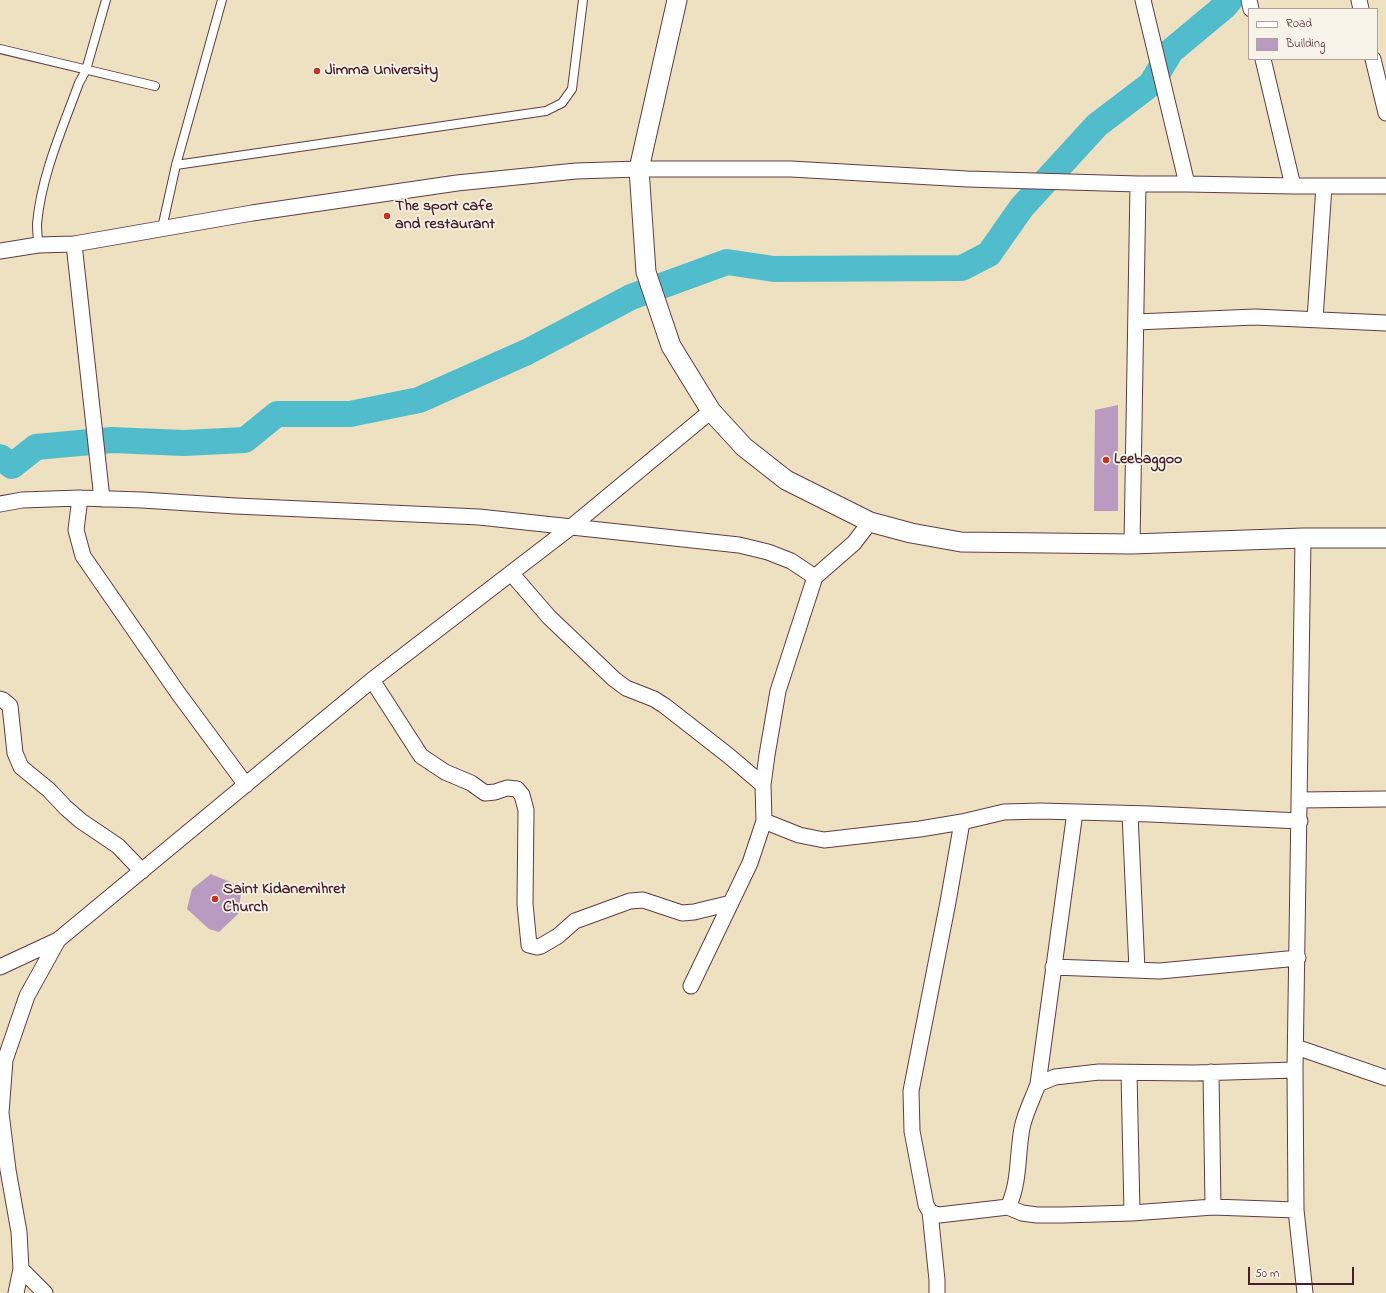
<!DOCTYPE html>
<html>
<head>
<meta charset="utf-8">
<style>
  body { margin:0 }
  #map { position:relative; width:1386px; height:1293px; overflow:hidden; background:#ede1c1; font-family:"Indie Flower",sans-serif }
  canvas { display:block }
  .legend { position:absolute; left:1248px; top:8px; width:130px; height:52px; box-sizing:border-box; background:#f7f3e8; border:1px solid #b29e9c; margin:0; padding:5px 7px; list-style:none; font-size:12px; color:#4a1f2b }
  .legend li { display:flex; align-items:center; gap:8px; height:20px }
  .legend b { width:20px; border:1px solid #b29e9c }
  .scale { position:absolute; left:1248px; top:1267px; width:106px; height:18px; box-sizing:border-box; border:2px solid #4a1f2b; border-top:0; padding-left:5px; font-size:12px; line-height:14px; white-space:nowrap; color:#4a1f2b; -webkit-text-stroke:3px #f7f3e8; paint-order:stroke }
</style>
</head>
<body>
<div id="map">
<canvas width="1386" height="1293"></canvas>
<ul class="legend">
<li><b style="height:5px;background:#fff"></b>Road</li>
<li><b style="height:11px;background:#b99bc1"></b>Building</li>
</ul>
<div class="scale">50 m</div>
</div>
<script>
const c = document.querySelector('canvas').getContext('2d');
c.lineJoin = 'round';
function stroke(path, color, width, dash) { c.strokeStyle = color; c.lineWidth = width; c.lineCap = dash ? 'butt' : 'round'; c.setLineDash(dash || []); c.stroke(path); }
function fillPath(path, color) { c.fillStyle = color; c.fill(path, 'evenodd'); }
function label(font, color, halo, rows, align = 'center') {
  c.font = font + ' "Indie Flower",sans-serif'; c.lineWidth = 3.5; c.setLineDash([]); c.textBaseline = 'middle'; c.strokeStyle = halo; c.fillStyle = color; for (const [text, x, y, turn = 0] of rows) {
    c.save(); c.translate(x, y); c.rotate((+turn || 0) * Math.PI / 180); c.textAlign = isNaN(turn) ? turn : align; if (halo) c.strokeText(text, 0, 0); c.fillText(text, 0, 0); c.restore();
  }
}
const river = new Path2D(`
  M0 457 12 466 36 447 112 440 184 443 245 440 277 414H350L419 400 527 352 631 297 727 262 774 269 962 268 989 254 1022 207 1097 125 1151 84 1171 51 1225 6 1230 0`);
const building = new Path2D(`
  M1118 405V511H1094L1095 410Z
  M211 874 242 887 238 914 219 932 209 929 187 909 192 889Z`);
const service = new Path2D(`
  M0 49 155 86
  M176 165 546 111 562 103 572 89 583 0
  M162 228 176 165 222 0
  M38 245C38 238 37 231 37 224 41 176 63 127 79 83L86 70 106 0`);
const minor = new Path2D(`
  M1143 0 1187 184
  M1249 0 1251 9
  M1359 0 1361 9
  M1263 59 1293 186
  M1373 59 1386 113
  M74 244 102 499
  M0 251 38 245 74 244 252 213 457 183 576 171 639 169H791L967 179 1138 184H1187L1293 186H1386
  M1315 319 1324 186
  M1136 322 1255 317 1386 323
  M80 498 76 530 83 556 178 693 246 785
  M0 504 22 500 80 498 142 500 236 506 479 517 739 545 768 552 791 561 815 577
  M1303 538 1295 1070 1296 1210 1305 1293
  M1132 544 1138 184
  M511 573 549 617 614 679 626 688 654 699 665 706 729 756 763 785
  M372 680 421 756 445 772 471 783 485 793 495 792 507 788 517 789 522 795 526 810 525 904 529 945 537 947 541 946 558 936 575 921 630 901 643 900 682 913 694 912 731 903
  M0 699 3 700 10 706 15 753 21 767 49 790 66 808 81 821 118 846 142 871
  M1299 800 1386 799
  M1130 814 1137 970
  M764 821 799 835 824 840 920 829 962 822 1004 812 1041 811 1150 814 1300 821
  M962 822 948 902 911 1091 912 1131 926 1205 930 1212 939 1215 1008 1207 1022 1213 1037 1215H1063L1132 1213 1213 1207 1296 1210
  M0 967 58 940 372 680 571 527 711 411
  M1053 967 1160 971 1298 958
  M691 986 750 863 764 821 763 785 767 755 778 691 815 577 854 543 870 522
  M1296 1047 1386 1078
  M1211 1072 1213 1207
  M1129 1073 1132 1213
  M1038 1084 1075 812
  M1008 1207C1020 1183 1017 1154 1022 1128 1025 1113 1033 1098 1038 1084L1055 1077 1099 1072 1195 1073 1295 1070
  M930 1212 937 1280V1293
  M21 1269 45 1293
  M16 1293 21 1269 19 1232 8 1170 1 1113 5 1060 27 996 58 940`);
const tertiary = new Path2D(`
  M677 0 639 169 646 272 671 346 711 411 744 447 786 480 870 522 911 533 961 542 1132 544 1303 538H1386`);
const markers = [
  [317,71,4,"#c8321e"],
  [387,216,4,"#c8321e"],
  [1106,460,4,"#c8321e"],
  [215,899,4,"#c8321e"]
];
const poiNames = [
  ["Jimma University",325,71],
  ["The sport cafe",395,207],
  ["and restaurant",395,225],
  ["Leebaggoo",1114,460],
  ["Saint Kidanemihret",223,890],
  ["Church",223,908]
];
stroke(river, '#51bdcc', 26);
fillPath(building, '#b99bc1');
stroke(service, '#623c42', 10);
stroke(minor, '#623c42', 17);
stroke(tertiary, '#623c42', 21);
stroke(service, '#fff', 8);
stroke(minor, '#fff', 15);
stroke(tertiary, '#fff', 19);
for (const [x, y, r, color] of markers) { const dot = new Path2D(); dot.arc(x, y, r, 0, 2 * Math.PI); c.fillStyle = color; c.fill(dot); stroke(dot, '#f7f3e8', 1.5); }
label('bold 16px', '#4a1f2b', '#f7f3e8', poiNames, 'left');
</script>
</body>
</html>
